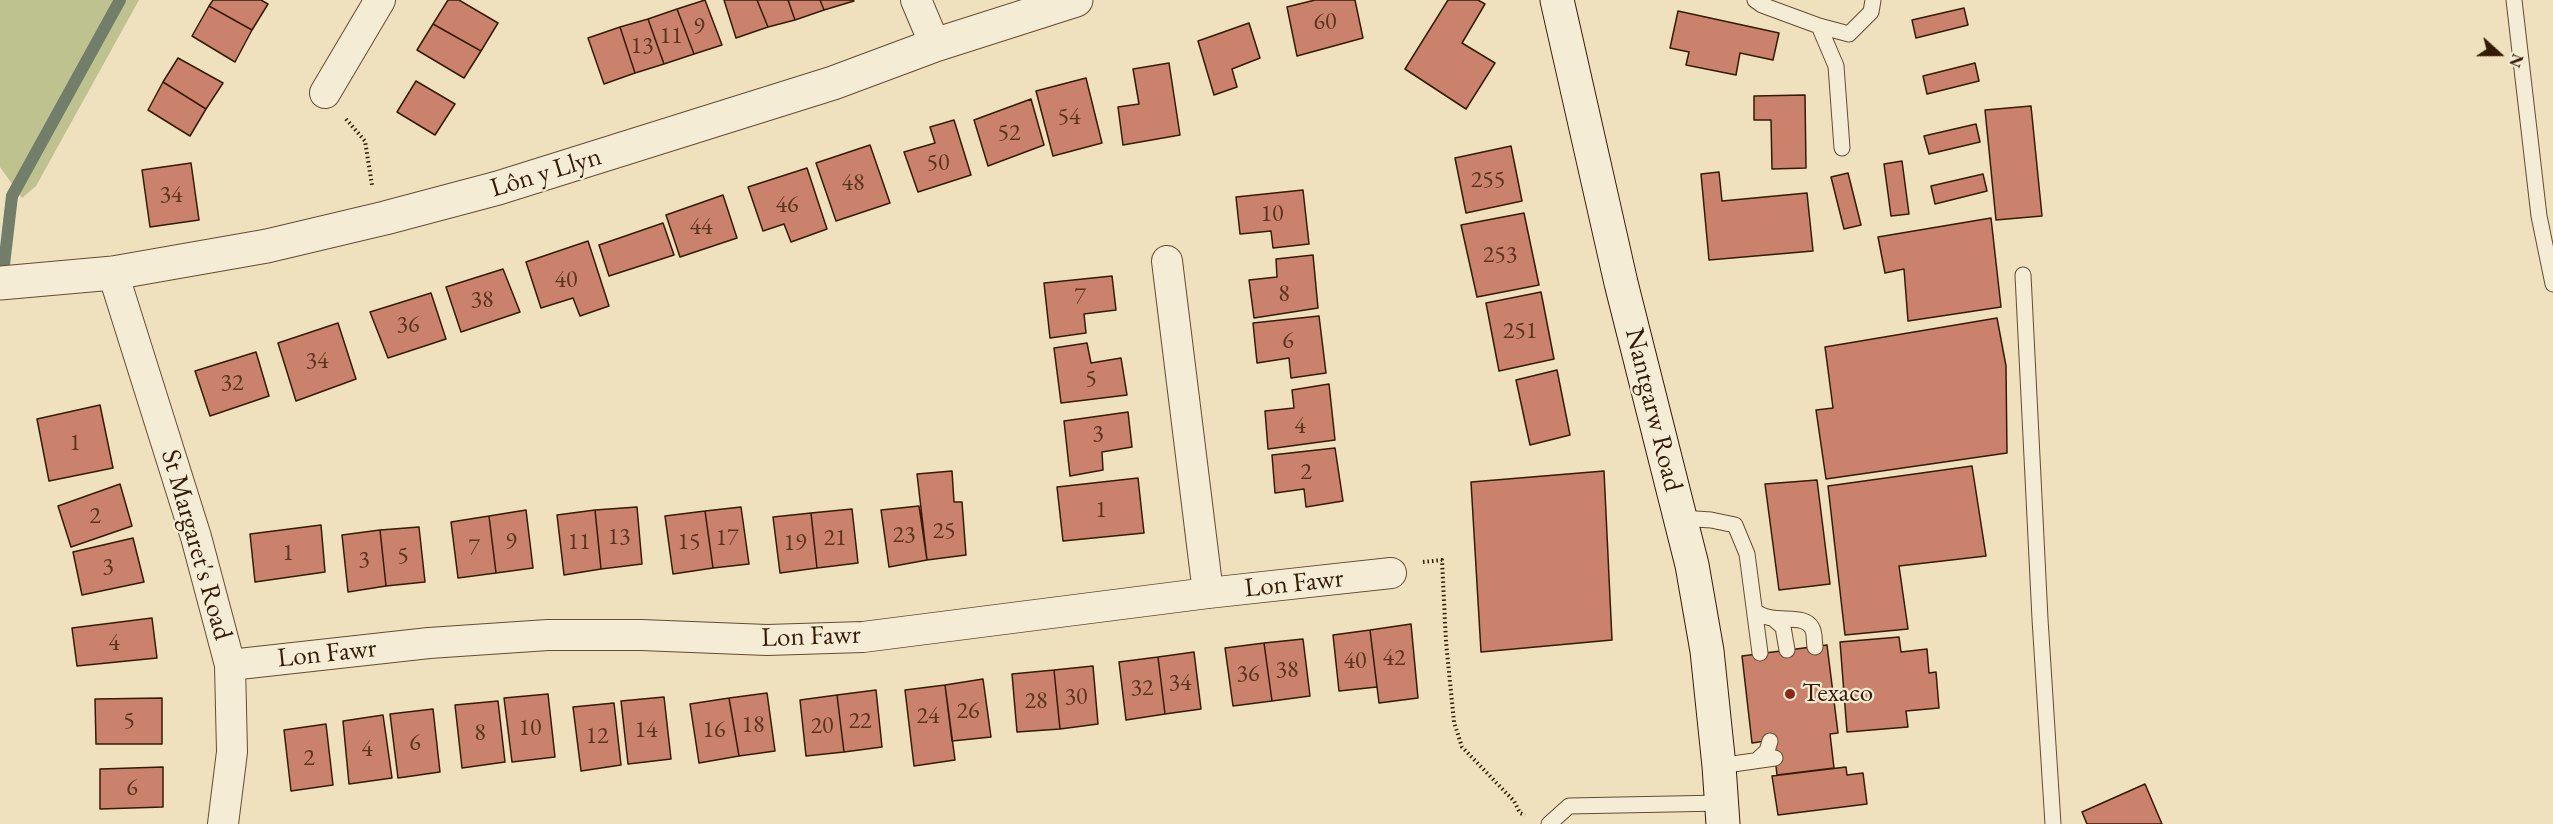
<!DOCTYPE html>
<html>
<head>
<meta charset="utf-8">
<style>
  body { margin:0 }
  #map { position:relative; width:2553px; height:824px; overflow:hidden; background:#f0e1be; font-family:"EB Garamond",serif }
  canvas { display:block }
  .north { position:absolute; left:2469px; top:24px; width:60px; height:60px; -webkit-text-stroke:4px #f5ecd5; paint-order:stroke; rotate:111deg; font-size:16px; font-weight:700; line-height:24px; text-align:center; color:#341b04 }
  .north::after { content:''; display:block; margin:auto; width:21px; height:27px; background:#341b04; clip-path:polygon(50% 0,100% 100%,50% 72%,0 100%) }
</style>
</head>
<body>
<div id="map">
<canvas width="2553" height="824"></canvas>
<div class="north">N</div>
</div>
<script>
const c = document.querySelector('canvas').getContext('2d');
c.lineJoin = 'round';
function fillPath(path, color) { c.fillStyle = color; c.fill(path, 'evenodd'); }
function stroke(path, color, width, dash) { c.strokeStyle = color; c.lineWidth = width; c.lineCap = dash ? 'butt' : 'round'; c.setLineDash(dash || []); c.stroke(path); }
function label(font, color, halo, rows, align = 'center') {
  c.font = font + ' "EB Garamond",serif'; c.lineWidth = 4.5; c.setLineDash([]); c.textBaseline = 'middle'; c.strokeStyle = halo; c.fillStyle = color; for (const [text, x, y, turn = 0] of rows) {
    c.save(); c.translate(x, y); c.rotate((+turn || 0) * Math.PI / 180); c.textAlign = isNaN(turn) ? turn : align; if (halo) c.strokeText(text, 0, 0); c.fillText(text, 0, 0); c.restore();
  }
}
const green = new Path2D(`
  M0 0H139L36 186 22 198 0 167Z`);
const stream = new Path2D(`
  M2 282 12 196 120 0`);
const building = new Path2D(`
  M213 0H261L268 4 252 30 209 6Z
  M448 0H459L498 23 481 51 433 24Z
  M705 0 722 45 694 54 677 9Z
  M724 0H757L768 27 736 38Z
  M757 0H788L795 20 768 27Z
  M788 0H820L824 10 795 20Z
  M820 0H853L854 1 824 10Z
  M1315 0H1355L1363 38 1297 56 1287 7Z
  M1448 0H1478L1485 4 1462 43 1495 63 1466 109 1405 69Z
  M209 6 252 30 235 62 192 36Z
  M1964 8 1968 25 1916 38 1912 20Z
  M677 9 694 54 664 64 648 19Z
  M1678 11 1779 33 1773 60 1740 53 1736 75 1686 65 1689 52 1670 48Z
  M648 19 664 64 635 73 620 27Z
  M1249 23 1260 58 1232 69 1237 87 1214 95 1198 41Z
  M433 24 481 51 464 78 417 50Z
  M620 27 635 73 604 84 588 38Z
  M178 58 223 83 206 109 163 82Z
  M1169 63 1180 135 1123 145 1118 107 1139 104 1133 69Z
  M1975 63 1979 81 1927 94 1923 76Z
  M1086 78 1102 143 1053 156 1036 91Z
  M416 81 455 104 435 135 397 112Z
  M163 82 206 109 190 136 148 110Z
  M1805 95 1806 168 1772 169 1771 120H1754V96Z
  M1031 99 1044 145 988 166 974 120Z
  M2031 106 2042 216 1996 220 1985 110Z
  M954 120 971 175 918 192 904 152 935 143 930 127Z
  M1976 124 1980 142 1929 154 1924 136Z
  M870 145 890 203 836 221 816 163Z
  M1511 146 1522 201 1466 213 1455 158Z
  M1902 161 1909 214 1891 216 1884 164Z
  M191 163 199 220 150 227 142 170Z
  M807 168 827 229 791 242 784 224 763 231 748 187Z
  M1719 172 1722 201 1807 193 1813 251 1709 260 1701 174Z
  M1848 173 1861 225 1844 229 1831 177Z
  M1983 174 1987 191 1935 204 1931 186Z
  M1303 190 1309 244 1273 248 1271 231 1240 234 1236 197Z
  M723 195 737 238 680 257 666 215Z
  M1524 213 1539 285 1477 297 1461 225Z
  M1991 218 2001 307 1908 321 1904 269 1885 273 1878 237Z
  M663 223 674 255 609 276 599 245Z
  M588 241 609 306 580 316 573 298 541 308 526 262Z
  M1313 255 1318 308 1254 318 1249 280 1277 277 1276 259Z
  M503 269 520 312 461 332 446 287Z
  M1112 276 1116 310 1084 314 1086 333 1050 338 1044 283Z
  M1541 292 1554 359 1499 371 1486 303Z
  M431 293 446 339 388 358 370 312Z
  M1319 316 1326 373 1291 378 1289 358 1257 363 1253 323Z
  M1997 318 2006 366 2007 453 1826 479 1816 410 1833 408 1825 347Z
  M338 323 356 379 296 401 278 343Z
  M1087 343 1091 363 1121 358 1127 395 1061 403 1054 348Z
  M256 352 269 396 210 416 195 371Z
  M1557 370 1570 435 1530 445 1516 380Z
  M1329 384 1335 440 1268 449 1265 411 1294 408 1292 390Z
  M100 405 113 468 49 481 37 419Z
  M1128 412 1132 447 1102 452 1103 470 1070 476 1064 421Z
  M1335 448 1343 501 1306 507 1304 489 1275 493 1272 455Z
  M1972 466 1986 556 1899 566 1908 629 1845 635 1828 486Z
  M952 471 954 502H962L966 555 927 560 917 474Z
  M1604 471 1612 640 1481 652 1471 482Z
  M1138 478 1144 533 1063 541 1057 487Z
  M1817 480 1830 584 1779 590 1765 484Z
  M120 484 132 526 71 547 58 506Z
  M919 506 927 560 889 567 881 510Z
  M637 507 642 564 601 569 595 510Z
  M741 507 749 564 713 568 705 511Z
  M852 509 858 563 817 568 811 513Z
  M526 510 533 568 496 573 489 516Z
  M595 510 601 569 564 575 557 515Z
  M705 511 713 568 673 574 665 516Z
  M811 513 817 568 780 573 773 517Z
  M489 516 496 573 458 578 451 522Z
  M321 525 325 572 255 582 250 534Z
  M419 527 425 582 386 586 380 530Z
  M380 530 386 586 348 592 342 535Z
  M133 538 144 582 82 595 73 552Z
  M152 618 157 658 77 666 72 628Z
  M1411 624 1418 698 1379 703 1370 630Z
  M1370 630 1377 687 1339 691 1333 635Z
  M1899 637 1901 652 1927 649 1929 673 1936 672 1939 708 1906 711 1908 727 1847 732 1840 642Z
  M1303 639 1310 696 1272 701 1264 643Z
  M1264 643 1272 701 1233 706 1225 648Z
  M1827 645 1838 733 1830 734 1834 768 1777 775 1773 740 1752 743 1742 656Z
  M1194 652 1201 709 1165 714 1158 657Z
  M1158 657 1165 714 1126 720 1119 662Z
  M1093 666 1098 724 1060 729 1054 670Z
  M1054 670 1060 729 1017 732 1012 674Z
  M983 679 991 737 952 741 945 685Z
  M945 685 955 760 914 766 905 690Z
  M876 690 882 747 844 752 837 695Z
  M767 693 775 751 739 756 729 698Z
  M548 694 555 757 512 762 504 698Z
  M837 695 844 752 806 756 800 700Z
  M664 697 671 759 628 764 621 701Z
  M162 698V744H96L95 699Z
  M729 698 739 756 699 763 690 704Z
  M498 701 505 762 462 768 455 705Z
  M614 703 621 765 581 771 573 707Z
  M433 709 440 772 398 778 390 714Z
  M383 715 392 778 349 784 343 721Z
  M326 724 333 785 291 791 284 730Z
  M163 767V807L100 809V769Z
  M1846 767 1847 775 1863 773 1867 804 1778 815 1772 776Z
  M2145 784 2162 824H2087L2082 812Z`);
const path = new Path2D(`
  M346 119 365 141 372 185
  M1423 562 1442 560 1446 642 1454 722 1462 747 1514 801 1520 813 1525 815`);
const service = new Path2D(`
  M1755 0 1762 5 1819 26 1836 66 1842 148
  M2514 0 2539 216 2553 284
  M1819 26 1849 34 1871 12 1873 0
  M2023 275 2040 619 2053 824
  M1681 518 1711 520 1735 525 1747 554 1760 653
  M1755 611C1773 626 1804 612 1812 628 1815 633 1814 642 1815 647
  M1775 620 1783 627 1787 650
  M1757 760 1767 751 1770 741
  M1719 766 1775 758
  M1549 824 1569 806 1722 803`);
const minor = new Path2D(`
  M916 0 935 45
  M325 93 380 0
  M1167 261 1208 593
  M113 273 196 537 230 665 232 752 223 824
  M230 665 429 643 548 635H641L767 640 863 637 1208 593 1391 573`);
const tertiary = new Path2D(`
  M0 283 113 273 267 246 385 218 498 188 833 83 935 45 1076 0`);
const secondary = new Path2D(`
  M1557 0 1621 283 1692 565 1707 651 1719 766 1723 824`);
const markers = [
  [1790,694,6,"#8f2418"]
];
const numberNames = [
  ["60",1325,22],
  ["9",699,27],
  ["11",671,36],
  ["13",642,46],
  ["54",1069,117],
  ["52",1009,133],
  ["50",938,163],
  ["255",1488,180],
  ["48",853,183],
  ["34",171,195],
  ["46",787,205],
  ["10",1272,214],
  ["44",701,227],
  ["253",1500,255],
  ["40",566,280],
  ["8",1284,294],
  ["7",1080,297],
  ["38",482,300],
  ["36",408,325],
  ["251",1520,331],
  ["6",1288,341],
  ["34",317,361],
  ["5",1091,379],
  ["32",232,383],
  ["4",1300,426],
  ["3",1098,434],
  ["1",75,443],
  ["2",1306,472],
  ["1",1101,510],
  ["2",95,516],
  ["25",944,531],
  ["23",904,535],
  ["13",619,537],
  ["17",727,538],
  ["21",835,538],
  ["9",511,542],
  ["11",579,542],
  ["15",689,542],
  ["19",795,543],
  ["7",474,548],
  ["1",288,553],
  ["5",403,556],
  ["3",364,560],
  ["3",108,567],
  ["4",114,643],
  ["42",1394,658],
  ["40",1355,661],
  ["38",1287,670],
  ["36",1248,674],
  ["34",1180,683],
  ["32",1142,688],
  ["30",1076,697],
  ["28",1036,701],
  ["26",968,711],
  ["24",928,716],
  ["5",129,721],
  ["22",860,721],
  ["18",753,725],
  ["20",822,726],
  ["10",530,728],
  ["14",646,730],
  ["16",714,730],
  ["8",480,733],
  ["12",597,736],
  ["6",415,743],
  ["4",367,749],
  ["2",309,758],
  ["6",132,788]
];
const streetNames = [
  ["Lôn y Llyn",546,173,-17],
  ["Nantgarw Road",1653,410,76],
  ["St Margaret's Road",196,545,74],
  ["Lon Fawr",1294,584,-6],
  ["Lon Fawr",811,637,-2],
  ["Lon Fawr",327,654,-6]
];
const poiNames = [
  ["Texaco",1802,694]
];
fillPath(green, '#bdc28f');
stroke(stream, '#727d6a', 12);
fillPath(building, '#ca826c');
stroke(building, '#341b04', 1.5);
stroke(service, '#634c32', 17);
stroke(minor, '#634c32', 32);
stroke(tertiary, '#634c32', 35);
stroke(secondary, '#341b04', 35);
stroke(path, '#341b04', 4, [1.5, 3]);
stroke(service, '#f5ecd5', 15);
stroke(minor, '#f5ecd5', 30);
stroke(tertiary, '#f5ecd5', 33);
stroke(secondary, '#f5ecd5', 33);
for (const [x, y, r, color] of markers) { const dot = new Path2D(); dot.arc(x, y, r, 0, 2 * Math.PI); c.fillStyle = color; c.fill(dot); stroke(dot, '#f5ecd5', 2); }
label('24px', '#5a351e', null, numberNames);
label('27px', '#341b04', '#f5ecd5', streetNames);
label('27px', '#341b04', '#f5ecd5', poiNames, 'left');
</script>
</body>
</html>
